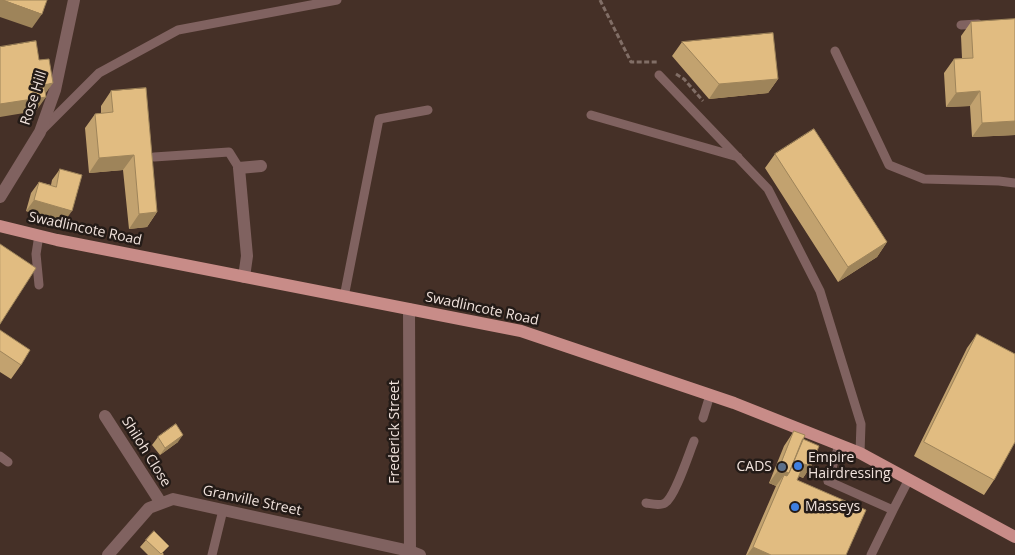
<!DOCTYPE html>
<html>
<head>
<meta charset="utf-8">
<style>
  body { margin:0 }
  canvas { display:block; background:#453027 }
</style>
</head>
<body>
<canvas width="1015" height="555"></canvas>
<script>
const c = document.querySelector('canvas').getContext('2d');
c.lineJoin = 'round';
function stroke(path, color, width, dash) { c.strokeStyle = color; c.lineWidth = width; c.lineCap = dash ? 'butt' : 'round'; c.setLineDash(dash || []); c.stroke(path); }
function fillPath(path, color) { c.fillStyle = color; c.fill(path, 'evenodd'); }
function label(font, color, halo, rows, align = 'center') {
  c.font = font + ' "Open Sans",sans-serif'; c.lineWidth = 5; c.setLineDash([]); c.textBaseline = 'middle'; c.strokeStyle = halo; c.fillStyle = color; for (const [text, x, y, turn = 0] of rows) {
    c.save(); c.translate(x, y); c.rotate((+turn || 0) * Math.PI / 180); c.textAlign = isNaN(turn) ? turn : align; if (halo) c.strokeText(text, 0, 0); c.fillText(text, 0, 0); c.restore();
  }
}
const path = new Path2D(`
  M600 0 631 62H658
  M676 74 684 79 703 101`);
const lane = new Path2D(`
  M961 25 978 24
  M835 51 889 165 924 179 999 181 1015 183
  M659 75 768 189 820 291 861 424 860 453
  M591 115 738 157
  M42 130 99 73 178 30 337 0
  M154 157 229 152 239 168
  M39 235 36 254 39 285
  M344 297 379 119 428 110
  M703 418 710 395
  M839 445 828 481 893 510 909 479
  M0 456 8 462
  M646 503C652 504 660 506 665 503 675 497 689 453 694 441
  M212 555 223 510
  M871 555 893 510`);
const street = new Path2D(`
  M0 197 40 132 55 90 74 0
  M244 277 247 256 239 168 261 166
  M409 309 410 555
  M105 416 161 503
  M108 555 149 508 173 499 410 551 420 555`);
const primary = new Path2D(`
  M0 226 57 240 521 331 734 403 860 453 1015 537`);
const wall = new Path2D(`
  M1015 19V135L972 137 970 106 946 107 944 73 954 59 962 58 961 36 971 22Z
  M682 42 778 79 768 93 709 99 672 56Z
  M111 91 157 212 147 227 129 229 123 170 89 173 85 128 95 114 101 113V106Z
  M775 154 887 242 877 257 838 282 765 168Z
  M60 169 64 222 26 211 31 193 39 182 51 185 52 180Z
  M0 330 21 365 11 379 0 372Z
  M977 334 994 480 984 495 914 456 967 348Z
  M794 431 803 439 811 466 803 478 799 476 797 480 846 555H746L776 486 769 483 784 446Z
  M158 437 178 442 160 455 152 445Z
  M146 540 164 554 163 555H148L140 547Z`);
const shadedWall = new Path2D(`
  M0 0H3L42 14 32 28 0 17Z
  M778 79 768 93 709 99 719 84Z
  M53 83 43 97H46L36 111 0 117V104L44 85Z
  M980 91 970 106 946 107 956 93Z
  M1015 121V135L972 137 982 123Z
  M134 155 123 170 89 173 99 158Z
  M34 200 72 211 64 222 26 211Z
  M157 212 147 227 129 229 139 214Z
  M887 242 877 257 838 282 848 267Z
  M183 435 178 442 160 455 165 448Z
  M804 464 811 466 803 478 796 475Z
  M779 469 789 473 779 487 784 475 776 486 769 483Z
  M753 547 771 555H747Z`);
const building = new Path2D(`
  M3 0H47L42 14Z
  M1015 19V121L982 123 980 91 956 93 954 59 973 58 971 22Z
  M773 33 778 79 719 84 682 42Z
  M36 41 39 60 49 59 53 83 44 85 46 97 0 104V47Z
  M146 88 157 212 139 214 134 155 99 158 95 114 113 112 111 91Z
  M814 129 887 242 848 267 775 154Z
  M60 169 82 175 72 211 34 200 39 182 56 187Z
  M0 244 36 268 0 324Z
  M0 330 30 350 21 365 0 351Z
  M977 334 1015 354V442L994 480 924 442Z
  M176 424 183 435 165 448 158 437Z
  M794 431 805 435 789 473 779 469Z
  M803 439 819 446 811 466 804 464 797 480 866 510 846 555H771L753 547 784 475 787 476 789 473Z
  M154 531 169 546 161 554 146 540Z`);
const markers = [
  [798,466,5,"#3f7fe0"],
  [782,467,5,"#5c6f8a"],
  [795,507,5,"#3f7fe0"]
];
const streetNames = [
  ["Rose Hill",34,98,-72],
  ["Swadlincote Road",85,229,12],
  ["Swadlincote Road",482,309,12],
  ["Frederick Street",395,432,-90],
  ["Shiloh Close",146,452,58],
  ["Granville Street",252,501,12]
];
const poiNames = [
  ["Empire",808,458],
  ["Hairdressing",808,474],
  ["CADS",772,467,"right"],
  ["Masseys",805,507]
];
stroke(path, '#816e66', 3, [5, 2.5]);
stroke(lane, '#806260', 9);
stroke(street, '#806260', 12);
stroke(primary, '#c88c88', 12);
fillPath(wall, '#c2a26f');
fillPath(shadedWall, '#9e845a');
fillPath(building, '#e1bc81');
stroke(building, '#9e845a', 1);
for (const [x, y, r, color] of markers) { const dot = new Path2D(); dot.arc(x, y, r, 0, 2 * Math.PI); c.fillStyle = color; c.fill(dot); stroke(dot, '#241b17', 2); }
label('14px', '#f1e3dd', '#241b17', streetNames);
label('14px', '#f1e3dd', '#241b17', poiNames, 'left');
</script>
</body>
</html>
